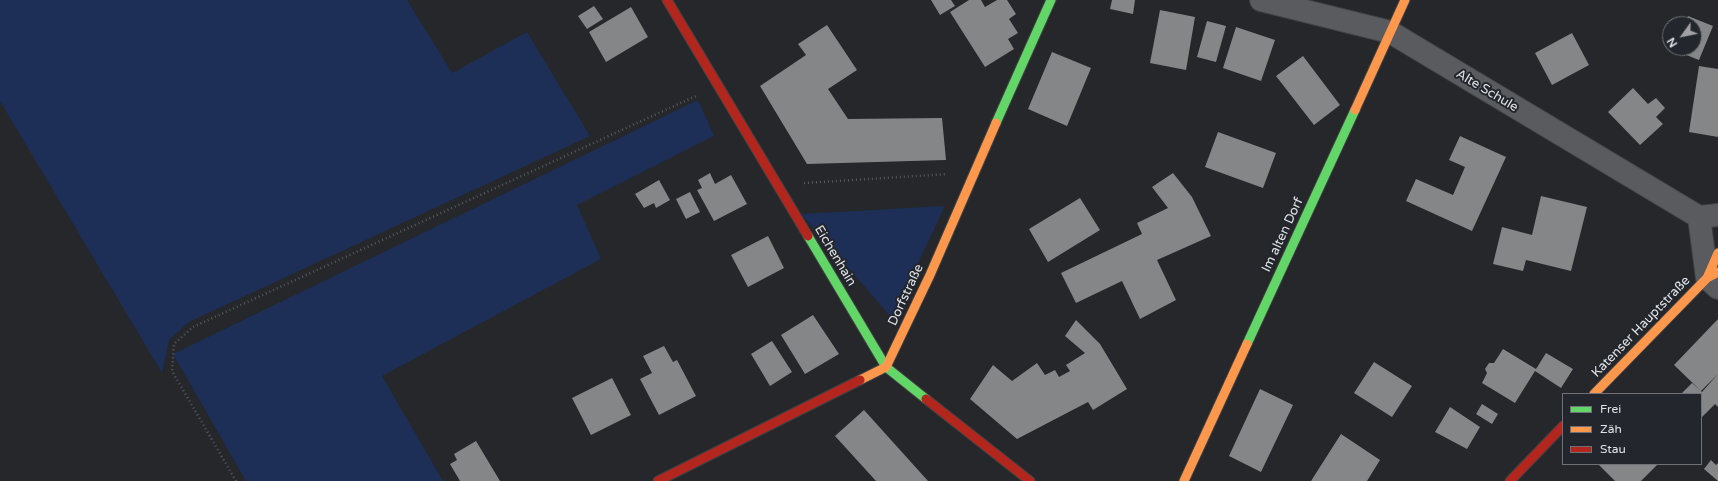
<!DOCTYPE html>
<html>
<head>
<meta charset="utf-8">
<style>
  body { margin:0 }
  #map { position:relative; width:1718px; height:481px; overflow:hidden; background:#25272a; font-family:"Varela Round",sans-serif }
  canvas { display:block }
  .legend { position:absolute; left:1562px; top:393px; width:140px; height:72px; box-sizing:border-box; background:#23262c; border:1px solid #6f7176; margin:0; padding:5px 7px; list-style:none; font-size:12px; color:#e0e2e6 }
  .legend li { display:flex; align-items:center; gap:8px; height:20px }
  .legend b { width:20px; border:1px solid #6f7176 }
  .north { position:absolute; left:1662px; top:16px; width:40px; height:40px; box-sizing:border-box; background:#23262c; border:1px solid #6f7176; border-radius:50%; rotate:237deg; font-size:11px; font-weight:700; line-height:16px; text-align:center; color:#e0e2e6 }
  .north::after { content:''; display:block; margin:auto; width:14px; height:18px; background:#9fa1a4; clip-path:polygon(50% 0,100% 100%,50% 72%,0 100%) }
</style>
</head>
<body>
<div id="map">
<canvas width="1718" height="481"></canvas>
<ul class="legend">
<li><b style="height:5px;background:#63d668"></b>Frei</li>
<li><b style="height:5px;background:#ff974d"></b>Zäh</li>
<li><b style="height:5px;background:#b3261e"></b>Stau</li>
</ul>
<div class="north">N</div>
</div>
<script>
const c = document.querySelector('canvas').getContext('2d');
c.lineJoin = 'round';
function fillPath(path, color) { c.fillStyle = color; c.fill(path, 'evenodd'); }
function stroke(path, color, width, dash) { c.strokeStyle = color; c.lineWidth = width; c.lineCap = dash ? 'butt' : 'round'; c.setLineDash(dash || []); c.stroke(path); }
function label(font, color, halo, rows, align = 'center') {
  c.font = font + ' "Varela Round",sans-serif'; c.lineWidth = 4; c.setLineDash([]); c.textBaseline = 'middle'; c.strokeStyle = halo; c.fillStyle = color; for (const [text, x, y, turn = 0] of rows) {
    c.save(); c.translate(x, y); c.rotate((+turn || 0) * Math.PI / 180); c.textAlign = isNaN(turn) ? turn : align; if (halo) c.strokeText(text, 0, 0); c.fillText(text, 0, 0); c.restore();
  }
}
const green = new Path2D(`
  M0 0H407L452 73 527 32 590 136 189 322 169 340 162 373 0 101Z
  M698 100 714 136 577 205 601 259 382 376 443 481H246L173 354Z
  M945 206 892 318 801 214Z`);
const building = new Path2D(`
  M931 0H951L955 6 940 15Z
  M969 0H981L985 7 997 0H1007L1016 14 1009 19 1018 33 1008 39 1014 49 985 67 950 12Z
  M1112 0H1135L1133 14 1110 9Z
  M594 6 603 19 587 29 578 16Z
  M631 7 648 37 606 62 589 32Z
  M1160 10 1195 17 1186 70 1150 63Z
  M1688 16 1713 26 1699 60 1674 50 1675 48H1694V24H1685Z
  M1207 21 1226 26 1216 62 1197 57Z
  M827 25 857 70 828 89 848 119 942 118 946 160 807 164 760 86 806 55 798 44Z
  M1236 27 1275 40 1261 81 1223 68Z
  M1572 33 1589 65 1552 85 1535 53Z
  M1052 52 1091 68 1067 126 1028 109Z
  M1303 56 1340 105 1314 125 1276 76Z
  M1699 66 1718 69V137L1689 132Z
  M1633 88 1648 104 1656 98 1665 108 1656 117 1663 124 1640 145 1608 112Z
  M1218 132 1276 153 1263 188 1205 167Z
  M1460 136 1506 157 1472 231 1406 201 1416 179 1453 195 1465 167 1449 160Z
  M710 173 715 184 731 175 747 204 714 221 697 190 702 188 698 180Z
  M1173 173 1192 197 1211 236 1157 260 1176 300 1140 319 1122 281 1076 303 1061 273 1142 234 1137 223 1168 208 1152 187Z
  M659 180 670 200 656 208 654 203 644 208 635 194Z
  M690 192 700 212 686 219 676 199Z
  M1541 196 1587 207 1571 271 1526 260 1523 271 1493 264 1502 227 1532 235Z
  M1080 198 1100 230 1048 262 1029 229Z
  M768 236 784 268 748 287 731 255Z
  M813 315 839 354 805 374 781 335Z
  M1718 319V374L1701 391 1674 365Z
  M1076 320 1100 344 1127 389 1093 410 1088 402 1017 439 970 399 993 365 1012 381 1037 363 1045 375 1055 370 1059 377 1070 371 1066 365 1085 353 1065 336Z
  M772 341 792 372 770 386 751 354Z
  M664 346 673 362 677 360 696 396 659 415 640 379 652 373 643 356Z
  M1503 349 1536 369 1546 353 1573 369 1561 388 1535 371 1515 403 1482 383 1487 373 1485 369 1489 363H1494Z
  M1374 362 1412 386 1392 417 1354 393Z
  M1718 374V407L1715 404 1701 418V394H1681L1692 383 1702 392Z
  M612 378 631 415 591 435 572 398Z
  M1260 389 1293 405 1261 472 1229 456Z
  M1482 404 1498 414 1492 424 1476 414Z
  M1450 407 1480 427 1467 449 1435 432Z
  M864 410 928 481H876L835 436Z
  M1341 434 1380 460 1367 481H1311Z
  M476 441 500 481H460L450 464 457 460 454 454Z
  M1711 460 1716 465 1718 463V481L1704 469Z
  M1598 464H1658L1641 481H1615Z`);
const path = new Path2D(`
  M804 183 947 174
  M236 481 172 371 174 344 193 327 698 95`);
const street = new Path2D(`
  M1261 0 1390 32 1699 217 1718 215
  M1699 217 1707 278 1718 288`);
const fast = new Path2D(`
  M996 123 1051 0
  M808 236 886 367 926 399
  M1247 344 1355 110`);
const slow = new Path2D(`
  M1355 110 1405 0
  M1707 278 1718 253
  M860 380 886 367 930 275 996 123
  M1594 394 1707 278 1718 272
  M1184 481 1247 344`);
const jam = new Path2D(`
  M667 0 808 236
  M926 399 1030 481
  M658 481 860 380
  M1510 481 1563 426`);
const streetNames = [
  ["Alte Schule",1487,91,31],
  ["Im alten Dorf",1283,235,-65],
  ["Eichenhain",835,256,59],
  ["Dorfstraße",906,295,-65],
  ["Katenser Hauptstraße",1641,327,-46]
];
fillPath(green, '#1d2f56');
fillPath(building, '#848688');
stroke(street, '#414244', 24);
stroke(fast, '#414244', 11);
stroke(slow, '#414244', 11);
stroke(jam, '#414244', 11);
stroke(path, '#58595b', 2.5, [1, 3]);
stroke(street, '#5a5b5e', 22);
stroke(fast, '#63d668', 9);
stroke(slow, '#ff974d', 9);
stroke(jam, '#b3261e', 9);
label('13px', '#e0e2e6', '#23262c', streetNames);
</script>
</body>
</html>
